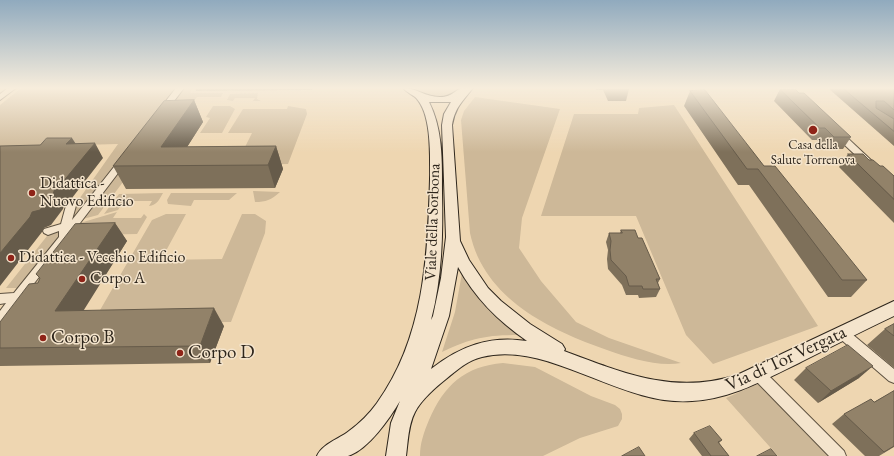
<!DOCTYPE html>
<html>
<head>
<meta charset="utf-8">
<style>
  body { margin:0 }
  canvas { display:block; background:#eed6b1 }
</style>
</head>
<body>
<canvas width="894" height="456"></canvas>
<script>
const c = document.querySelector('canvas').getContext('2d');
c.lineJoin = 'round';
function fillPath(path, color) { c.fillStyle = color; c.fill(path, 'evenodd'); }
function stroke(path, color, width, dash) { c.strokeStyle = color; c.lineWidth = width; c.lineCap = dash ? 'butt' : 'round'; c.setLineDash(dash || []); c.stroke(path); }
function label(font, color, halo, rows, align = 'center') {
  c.font = font + ' "EB Garamond",serif'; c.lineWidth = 3; c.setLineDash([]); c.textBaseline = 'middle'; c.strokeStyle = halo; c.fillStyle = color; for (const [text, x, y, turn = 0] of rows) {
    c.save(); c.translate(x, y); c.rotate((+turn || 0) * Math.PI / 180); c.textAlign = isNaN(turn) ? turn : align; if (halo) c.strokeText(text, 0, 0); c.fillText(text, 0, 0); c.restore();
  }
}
const green = new Path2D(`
  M21 88H175L74 218H70L77 202 118 144 7 147 0 150V105Z
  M182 88H193L190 93H223L221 97H197L193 102H171Z
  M414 88H462C450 100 426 100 414 88Z
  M258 93 257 99 261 101H253L255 98H235L233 101 227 100 230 94Z
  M475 97 560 109 522 218 519 248 541 281 576 322 609 338 681 363C658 367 629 358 607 350 550 330 484 299 470 233L461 120 464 111Z
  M674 105 818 326 713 364 686 335 636 216H541L574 114H638L639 108Z
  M213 106H230L235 109 222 133H200L210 118 206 117Z
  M288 106 306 109 307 114 288 164 236 165 252 133H228L243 109H287Z
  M131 157H142L98 215 83 219Z
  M253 191 280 192C271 200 266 202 255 202Z
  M163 193C159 200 157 205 149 206L152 201H124L118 210 104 214 119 194Z
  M171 193H237L229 200H194L191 206 168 204 167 200Z
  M117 212 113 218H141L144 214 147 217 137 234 92 235 50 287H32L80 223Z
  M166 214H186L161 260 222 259 242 214H255L266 221 265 233 231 322 92 324 152 220Z
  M60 231 57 240 20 288H6L47 236Z
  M462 273 486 306 519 335C487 335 471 338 442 352L455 312Z
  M503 363 535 367 591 396 615 405 620 409 622 414V419L618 426 580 438 543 456H420C420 443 424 432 429 420 444 385 465 366 503 363Z
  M760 383 831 456H778L726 398Z`);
const street = new Path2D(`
  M8 88H16L0 100V94Z
  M176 88H184L165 113H159L158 111Z
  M834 131H840L872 161 873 163 872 165H866L834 135Z
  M124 157 128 160 26 294 28 297 26 300 21 302 4 323 0 325V311L6 303 0 304V294L14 293 59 237V231L48 235 44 233 43 231 44 229 61 224 67 202 72 199 77 202 72 220 121 158Z
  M842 328 846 329 894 369V383L889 381 838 337 836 333 838 329Z
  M758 368 763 370 844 451 846 456H829L753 378 751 374 753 370Z`);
const secondary = new Path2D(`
  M403 88C417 88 425 97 440 97 453 97 454 90 463 88 466 87 470 88 473 88 463 101 455 107 452 125L460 241 469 260 488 288 501 301 530 324 562 344 565 349 564 351C623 373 674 395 737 375L894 301V316C862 331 831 347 799 363 764 380 731 399 692 401 621 407 549 340 482 357 468 360 457 370 446 379 436 387 421 400 415 412 408 425 408 442 406 456H386L391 423 400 401C390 418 368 450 348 456 339 456 326 456 317 456 322 444 339 439 349 431 360 423 369 414 377 403 424 338 428 256 430 179 430 157 432 116 417 99 414 95 407 93 403 88ZM429 102H451L444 114 442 125 446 237 441 278 433 316 431 320C442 278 443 235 442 192 442 161 443 130 429 102ZM458 267C475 298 498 321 527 341 490 335 460 346 431 369L449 316Z`);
const wall = new Path2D(`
  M195 88H313L312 90 196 91Z
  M595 88H629V89L626 101H608L603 90H596Z
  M828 88H894V146Z
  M780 89 799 93 851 137 843 149H826L817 140H812L774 101Z
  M690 91 764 166 867 280 851 297H828L749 185H738L684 106Z
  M194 100 203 122 187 147 276 146 283 169 275 188 126 189 113 166Z
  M848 154 869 160 880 166 894 176V223L839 167Z
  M115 223 127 241 83 310 224 326 210 363 0 366V322L38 283Z
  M621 230 638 238 660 279 658 283 660 289 656 297 639 298 638 295H626L622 285 608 269 607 259 608 250 606 242 609 233H620Z
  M894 324V368L867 345 885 329Z
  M806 368 859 378 818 403 794 380Z
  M894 391V447L879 456H865L832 424 844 414 874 402Z
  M694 433 722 440 719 443 729 456H702L689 439Z`);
const shadedWall = new Path2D(`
  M194 100 203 122 175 166 161 147Z
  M72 138 81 152 66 144Z
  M95 143 103 158 72 198 66 201 63 209 51 225 44 228 42 232 0 286V253L32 212Z
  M276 146 283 169 275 188 268 165Z
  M115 223 127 241 72 329 55 311Z
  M214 308 224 326 210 363 200 346Z
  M873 366 859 378 818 403 831 391Z`);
const building = new Path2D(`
  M611 88H629V89H611Z
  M843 88H894V110L884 101H876V108L894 119V131Z
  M780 89H795L799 93H804L851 137H834L825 128H820Z
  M705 90 764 166H775L867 280H842L758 169H747L690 91Z
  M194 100 161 147 276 146 268 165 113 166 164 101Z
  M47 138H72L66 144 95 143 62 183 56 186 53 194 40 210 32 212 30 217 0 253V146L40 145Z
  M848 154H863L869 160H873L880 166H883L894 176V199Z
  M115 223 55 311 214 308 200 346 0 348V322L29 284 38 283 40 278 36 274 75 224Z
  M621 230H635L638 238H642L660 279H656L660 289H643L642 286H629L626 276 611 260 610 250 611 241 609 233H622Z
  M894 324V336L885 329Z
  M848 345 873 366 831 391 806 368Z
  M894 391V446L884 452 844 414 871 399 874 402Z
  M710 426 722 440 718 442 729 456H711L694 433Z
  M639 447 645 456H622Z
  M771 449 777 456H757Z`);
const markers = [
  [813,130,5,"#8f2418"],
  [32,193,4,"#8f2418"],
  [11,258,4,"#8f2418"],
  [82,279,4,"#8f2418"],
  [43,338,4,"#8f2418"],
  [180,353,4,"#8f2418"]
];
const farPoinames = [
  ["Casa della",813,145],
  ["Salute Torrenova",813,160]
];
const poiNames = [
  ["Didattica -",40,184],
  ["Nuovo Edificio",40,202],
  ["Didattica - Vecchio Edificio",19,258],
  ["Corpo A",90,279]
];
const streetNames = [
  ["Viale della Sorbona",433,222,-88]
];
const nearPoinames = [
  ["Corpo B",51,338],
  ["Corpo D",188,353]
];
const nearStreetnames = [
  ["Via di Tor Vergata",786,359,-25]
];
fillPath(green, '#cdb898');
stroke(street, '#5e5241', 2);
stroke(secondary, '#2e261c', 2);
fillPath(street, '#f4e4cc');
fillPath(secondary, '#f4e4cc');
fillPath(wall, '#7e705a');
fillPath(shadedWall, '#665b4a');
fillPath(building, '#928269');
stroke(building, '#665b4a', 1);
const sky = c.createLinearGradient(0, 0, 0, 152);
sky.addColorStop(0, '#90aabe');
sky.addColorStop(0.58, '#f7eddc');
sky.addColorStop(1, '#f7eddc00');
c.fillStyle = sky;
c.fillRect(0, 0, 894, 152);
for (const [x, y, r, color] of markers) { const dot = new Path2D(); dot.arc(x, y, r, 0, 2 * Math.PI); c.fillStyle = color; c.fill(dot); stroke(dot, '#f4e4cc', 1.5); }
label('13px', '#2e261c', '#f4e4cc', farPoinames);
label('16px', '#2e261c', '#f4e4cc', poiNames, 'left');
label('16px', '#2e261c', '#f4e4cc', streetNames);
label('19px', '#2e261c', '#f4e4cc', nearPoinames, 'left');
label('19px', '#2e261c', '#f4e4cc', nearStreetnames);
</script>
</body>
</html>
